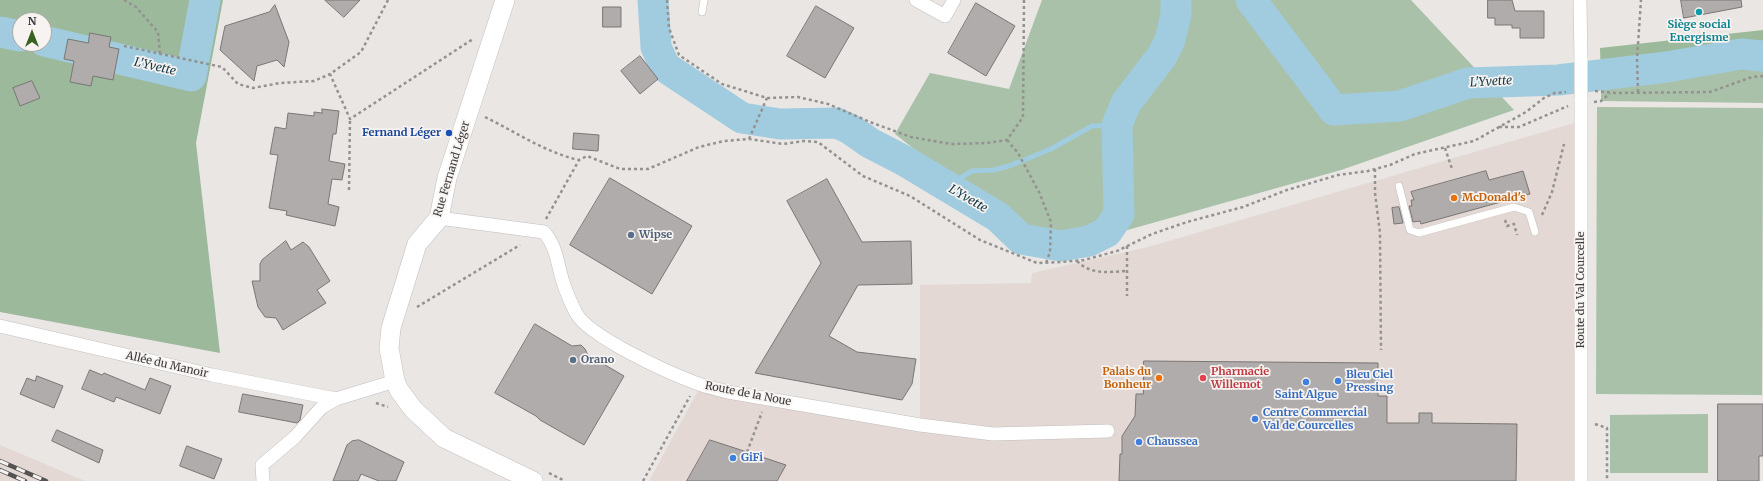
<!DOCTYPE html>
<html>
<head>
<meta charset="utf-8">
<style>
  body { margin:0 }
  #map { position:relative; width:1763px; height:481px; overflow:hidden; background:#e9e6e4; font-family:Merriweather,serif }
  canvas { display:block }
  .north { position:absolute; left:12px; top:12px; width:40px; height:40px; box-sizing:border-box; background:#f6f3f1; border:1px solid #aca9a8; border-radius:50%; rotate:0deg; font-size:11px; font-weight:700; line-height:16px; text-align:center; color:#3c3b3a }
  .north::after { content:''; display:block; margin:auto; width:14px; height:18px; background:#39621e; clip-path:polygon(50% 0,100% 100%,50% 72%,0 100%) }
</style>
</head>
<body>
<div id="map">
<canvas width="1763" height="481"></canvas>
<div class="north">N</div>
</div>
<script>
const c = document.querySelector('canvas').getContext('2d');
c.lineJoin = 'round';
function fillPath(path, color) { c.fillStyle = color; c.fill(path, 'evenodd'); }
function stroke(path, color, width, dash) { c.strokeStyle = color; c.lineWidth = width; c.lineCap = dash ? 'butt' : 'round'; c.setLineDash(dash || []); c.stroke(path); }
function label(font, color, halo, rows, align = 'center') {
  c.font = font + ' Merriweather,serif'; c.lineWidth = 3.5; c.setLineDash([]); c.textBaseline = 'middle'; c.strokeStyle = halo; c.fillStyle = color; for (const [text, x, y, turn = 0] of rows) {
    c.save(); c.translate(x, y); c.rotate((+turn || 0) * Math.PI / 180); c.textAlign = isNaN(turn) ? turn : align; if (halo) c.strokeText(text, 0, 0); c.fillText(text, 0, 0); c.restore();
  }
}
const built = new Path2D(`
  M1581 121V481H649L699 389 920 424V285L1031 283 1032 273 1148 247Z
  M0 445 85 481H0Z`);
const green = new Path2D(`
  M1042 0H1411L1514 110 1341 170 1099 238 1015 228 895 134 930 73 1009 89Z
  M1756 68 1763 69V103L1601 101V79Z
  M1597 107 1763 108 1762 395 1596 394Z
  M1708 414V473H1610V415Z`);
const forest = new Path2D(`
  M0 0H223L196 143 220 353 0 312ZM20 20H44V44H20Z
  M1763 30V69L1601 79 1600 48Z`);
const stream = new Path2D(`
  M952 189 960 178 972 171 994 170 1009 166 1051 149 1092 126 1117 125`);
const river = new Path2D(`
  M653 0 656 47 665 67 742 118 780 124 837 123 850 129 870 143 903 160 998 217 1021 239 1061 246 1089 241 1107 232 1119 214 1117 125 1126 103 1162 56 1170 40 1176 14V0
  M1251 0 1334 110 1400 106 1468 83 1558 80 1667 67 1741 54 1763 56
  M0 32 20 36
  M44 41 191 76 205 0`);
const building = new Path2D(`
  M325 0H360L344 17Z
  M1488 0H1512L1515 11H1544V38H1520V28H1512V25H1495V18H1488Z
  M1681 0H1741L1742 7 1684 18Z
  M976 3 1015 26 986 76 948 53Z
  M275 5 289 42 284 67 277 60 257 66 254 81 220 50 225 26 269 12Z
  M816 6 854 28 825 78 787 56Z
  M603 7H621V27H603Z
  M90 33 111 37 109 47 119 49 113 80 93 76 91 86 70 82 74 61 64 59 68 39 88 43Z
  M640 56 658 79 640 94 621 71Z
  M32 81 40 98 20 106 13 88Z
  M322 109 339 111 336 134H333L329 161 345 164 342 180 332 179 328 204 339 207 335 226 286 215 287 211 269 208 278 155 270 154 275 127 286 129 288 113 314 116V112L322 113Z
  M574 133 599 135 598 151 573 149Z
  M1486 171 1489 180 1523 171 1530 194 1421 224 1420 221 1413 222 1409 206H1412L1411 200H1414L1411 192Z
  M610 178 692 226 652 294 570 245Z
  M827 179 862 242 911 241 912 284 858 285 829 336 857 352 916 359 912 384 902 400 755 373 821 263 787 201Z
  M1399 207 1403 223 1394 224 1392 208Z
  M286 241 291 250 303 242 309 247 330 281 317 290 326 303 283 330 276 318 265 317 258 307 252 281H260V264L262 260Z
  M535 324 572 346 581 345 585 349 588 355 624 376 584 445 540 420 536 416 495 393Z
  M1144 361 1378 363V396H1387V423H1419V413H1432V423L1517 424 1516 481H1119L1120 454H1122V436L1135 416 1136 394H1143Z
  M90 370 102 375 104 373 145 390 150 378 171 386 160 414 116 397 114 402 82 389Z
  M37 376 63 386 54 408 20 394 27 378 35 381Z
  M243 394 303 405 300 420 297 423 239 412Z
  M1718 404H1763V456H1759V481H1718Z
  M57 430 103 450 99 463 52 441Z
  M359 440 404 462 396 481H379L361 474 358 481H333L347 445 352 441Z
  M710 440 747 452 786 465 777 481H687Z
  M187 446 222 459 214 479 180 466Z`);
const path = new Path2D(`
  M124 0 136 7 158 32 160 54
  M388 0 361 52 330 74 350 119 473 39
  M667 0 669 28 679 55 722 84 767 98 798 97 828 104 870 122 911 137 951 144 987 143 1007 140 1023 117 1024 0
  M124 46 222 67 238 84 253 88 280 83 314 81 330 74
  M1595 91 1615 93 1710 92 1752 77 1763 76
  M1638 92 1637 59 1641 0
  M1594 102 1601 101 1610 93
  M485 117C516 132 544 152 579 160
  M1499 127H1519L1568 106
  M749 139 767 98
  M1007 140 1018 153 1039 192 1051 222 1050 252 1046 263
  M1445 148 1452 169
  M1375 169V193L1380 233 1381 350
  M349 190 350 119
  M1542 215 1552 192 1564 144
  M546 219 579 160 587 156 620 169H648L699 147 724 141 749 139 783 144 804 141 818 142 863 176 910 196 980 240 1037 263 1062 262 1084 260 1117 251 1152 234 1187 222 1243 207 1287 190 1338 175 1368 171 1390 165 1415 154 1474 141 1526 112 1544 98 1555 93 1566 92
  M1505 220 1507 226 1514 224 1517 235
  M1127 246V296
  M1077 261C1091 275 1108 272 1127 271
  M417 307 520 245
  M376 403 388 407
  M1595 424 1607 428V481
  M747 452 762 412
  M549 473 565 481
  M643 481 690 396`);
const lane = new Path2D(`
  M702 12 704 0
  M1399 186 1410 230 1419 233 1514 207 1529 212 1535 232`);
const street = new Path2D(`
  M916 0 945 16 954 0
  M1580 0 1581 61
  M439 218 544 232C557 247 557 263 563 282 566 292 571 303 576 313 589 337 669 373 696 383 706 387 717 389 728 392L920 425 993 434 1108 431
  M0 326 212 375 336 399
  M263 481 262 465 295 437 322 407 336 399 395 381
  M1581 481V99`);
const secondary = new Path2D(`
  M505 0 447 178 439 218 417 244 391 328 389 348 395 381 399 390 413 409 444 438 533 481`);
const rail = new Path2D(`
  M0 461 46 481
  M0 470 25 481`);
const streetBridge = new Path2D(`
  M1581 61V99`);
const markers = [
  [1699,12,4,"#0f9aa8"],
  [449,133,4,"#1a4fb4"],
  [1454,198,4,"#e8710a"],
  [631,235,4,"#5c6f8a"],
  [573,360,4,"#5c6f8a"],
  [1159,378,4,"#e8710a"],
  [1203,378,4,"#e0444e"],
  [1338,381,4,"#3f7fe0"],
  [1306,382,4,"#3f7fe0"],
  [1255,419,4,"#3f7fe0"],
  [1139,442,4,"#3f7fe0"],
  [733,458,4,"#3f7fe0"]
];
const cultureNames = [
  ["Siège social",1699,25],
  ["Energisme",1699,38]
];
const transitNames = [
  ["Fernand Léger",441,133]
];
const streetNames = [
  ["Rue Fernand Léger",452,169,-73],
  ["Route du Val Courcelle",1581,290,-90],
  ["Allée du Manoir",167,365,13],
  ["Route de la Noue",748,394,11]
];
const foodNames = [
  ["McDonald's",1462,198],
  ["Palais du",1151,372,"right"],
  ["Bonheur",1151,385,"right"]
];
const serviceNames = [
  ["Wipse",639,235],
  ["Orano",581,360]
];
const healthNames = [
  ["Pharmacie",1211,372],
  ["Willemot",1211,385]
];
const shopNames = [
  ["Bleu Ciel",1346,375],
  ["Pressing",1346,388],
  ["Saint Algue",1306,395,"center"],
  ["Centre Commercial",1263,413],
  ["Val de Courcelles",1263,426],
  ["Chaussea",1147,442],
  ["GiFi",741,458]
];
const waterNames = [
  ["L'Yvette",155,67,13],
  ["L'Yvette",1491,82,-3],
  ["L'Yvette",968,199,30]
];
fillPath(built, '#e3d8d3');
fillPath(green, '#a8c1a8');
fillPath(forest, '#9cb99c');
stroke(stream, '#a1ccdf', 5);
stroke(river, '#a1ccdf', 31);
fillPath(building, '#afacab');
stroke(building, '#7a7675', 1);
stroke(lane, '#c2bebd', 8);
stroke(street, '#c2bebd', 14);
stroke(secondary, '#c2bebd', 20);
stroke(path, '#949290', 2.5, [3, 3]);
stroke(lane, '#fff', 7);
stroke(street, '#fff', 13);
stroke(secondary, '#fff', 19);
stroke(rail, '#545352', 4.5);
stroke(rail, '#f6f3f1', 3, [9]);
stroke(streetBridge, '#c2bebd', 14, []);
stroke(streetBridge, '#fff', 13);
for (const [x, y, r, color] of markers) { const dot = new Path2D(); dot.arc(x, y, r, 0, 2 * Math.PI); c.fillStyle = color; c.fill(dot); stroke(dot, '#f6f3f1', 1.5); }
label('bold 11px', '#0d838f', '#f6f3f1', cultureNames);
label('bold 11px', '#164399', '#f6f3f1', transitNames, 'right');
label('11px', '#3c3b3a', '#f6f3f1', streetNames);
label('bold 11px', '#c56008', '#f6f3f1', foodNames, 'left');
label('bold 11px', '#4e5e75', '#f6f3f1', serviceNames, 'left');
label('bold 11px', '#be3a42', '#f6f3f1', healthNames, 'left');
label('bold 11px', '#366cbe', '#f6f3f1', shopNames, 'left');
label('italic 12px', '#103645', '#f6f3f1', waterNames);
</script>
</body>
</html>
